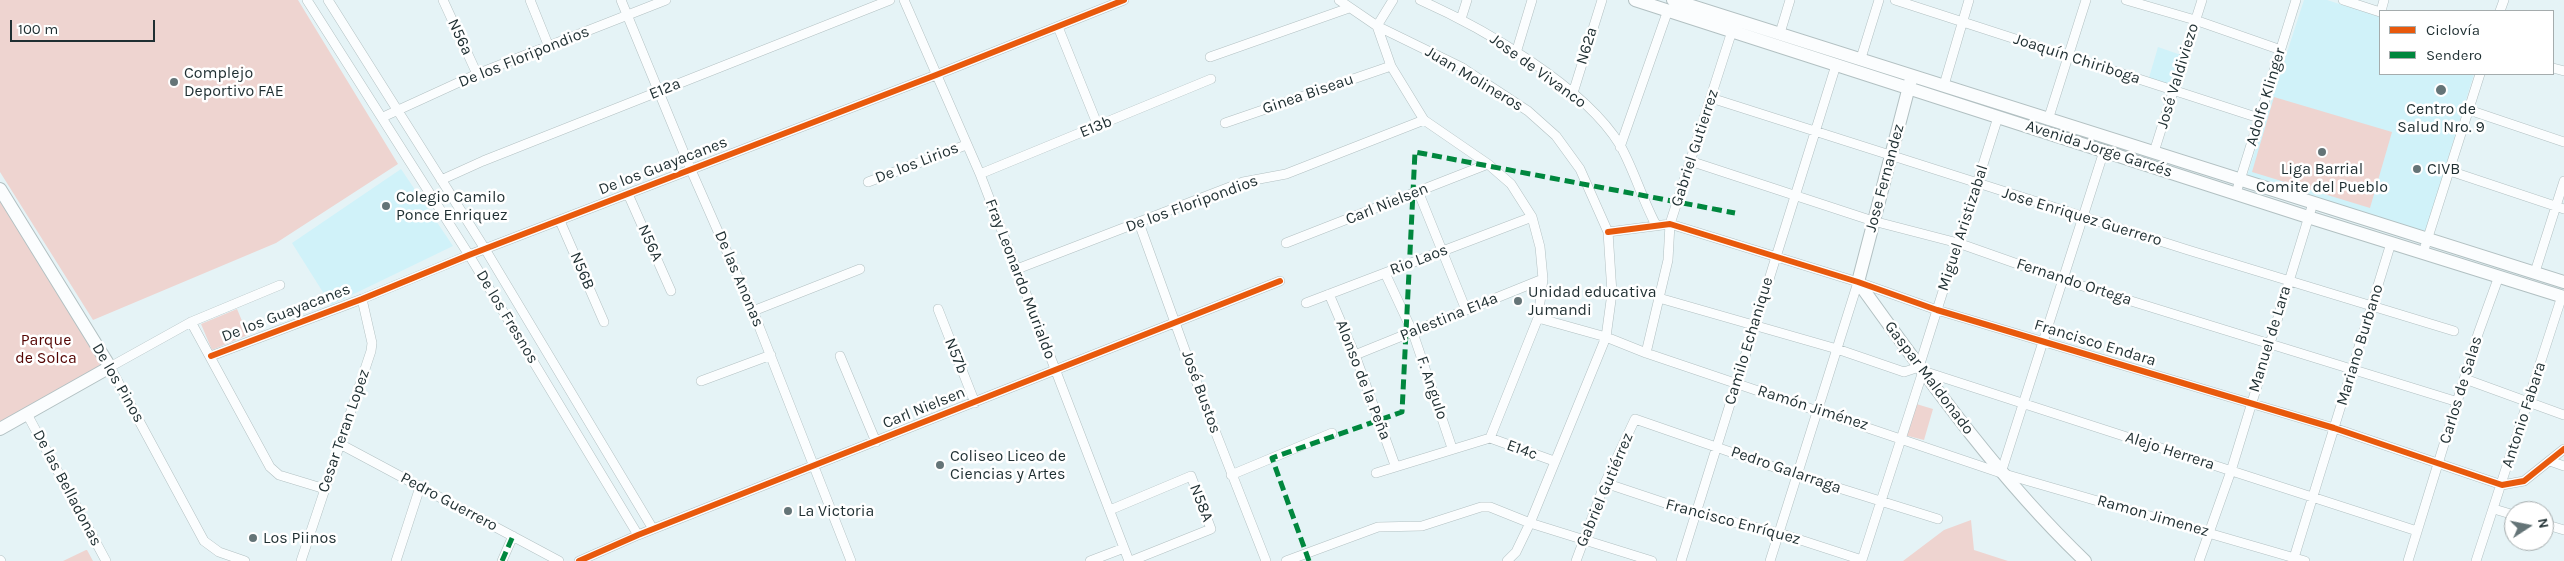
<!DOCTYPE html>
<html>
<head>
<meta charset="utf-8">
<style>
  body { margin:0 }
  #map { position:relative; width:2564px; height:561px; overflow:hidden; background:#e5f3f6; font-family:Karla,sans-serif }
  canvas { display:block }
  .legend { position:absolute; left:2379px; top:10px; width:175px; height:65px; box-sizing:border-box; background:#fff; border:1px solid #a5acad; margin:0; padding:6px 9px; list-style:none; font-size:15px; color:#1f2f32 }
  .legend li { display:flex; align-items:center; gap:10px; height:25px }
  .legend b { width:25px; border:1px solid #a5acad }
  .north { position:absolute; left:2504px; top:501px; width:50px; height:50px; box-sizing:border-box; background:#fff; border:1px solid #a5acad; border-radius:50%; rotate:79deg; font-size:14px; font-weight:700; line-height:20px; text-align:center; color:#1f2f32 }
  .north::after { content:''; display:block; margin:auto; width:18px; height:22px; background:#647477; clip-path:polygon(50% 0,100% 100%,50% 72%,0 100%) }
  .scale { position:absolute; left:10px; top:20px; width:145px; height:22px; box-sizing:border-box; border:2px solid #1f2f32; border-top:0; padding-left:6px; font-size:15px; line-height:18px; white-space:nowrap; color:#1f2f32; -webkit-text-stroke:4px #fff; paint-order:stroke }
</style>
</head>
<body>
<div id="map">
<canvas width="2564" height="561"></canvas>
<ul class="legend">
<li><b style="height:6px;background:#e8590c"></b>Ciclovía</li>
<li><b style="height:6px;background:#00873e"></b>Sendero</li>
</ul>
<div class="north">N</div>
<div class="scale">100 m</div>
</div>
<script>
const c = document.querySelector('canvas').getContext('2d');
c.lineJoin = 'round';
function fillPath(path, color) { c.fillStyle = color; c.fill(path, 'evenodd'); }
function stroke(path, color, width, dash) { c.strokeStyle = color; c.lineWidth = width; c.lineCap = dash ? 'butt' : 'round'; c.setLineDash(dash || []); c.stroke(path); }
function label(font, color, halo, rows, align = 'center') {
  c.font = font + ' Karla,sans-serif'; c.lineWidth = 5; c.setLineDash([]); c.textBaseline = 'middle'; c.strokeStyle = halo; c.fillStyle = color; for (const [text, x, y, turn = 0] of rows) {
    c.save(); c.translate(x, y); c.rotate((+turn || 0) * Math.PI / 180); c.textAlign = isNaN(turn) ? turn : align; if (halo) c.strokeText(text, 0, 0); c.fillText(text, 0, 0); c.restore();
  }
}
const built = new Path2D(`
  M2304 0H2327L2380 17V74H2474L2425 233 2247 176Z
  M2158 47 2184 56 2173 90 2148 81Z
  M401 169 453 246 331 305 292 243Z`);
const green = new Path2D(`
  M0 0H298L398 164 276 243 93 320 0 172Z
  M2274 97 2392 132 2370 208 2252 172Z
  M0 189 110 367 0 429Z
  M237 309 248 335 212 350 201 324Z
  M1913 403 1933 409 1924 440 1904 435Z
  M1971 520 1974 550 2008 561H1903L1944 530Z
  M87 550 93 561H63L86 550Z`);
const street = new Path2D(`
  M307 0 469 255 638 535
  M328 0 485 249 653 529
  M443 0 477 74
  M530 0 549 47
  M621 0 691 170 753 311 851 561
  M904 0 980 174 1129 561
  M1339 0 1377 26 1461 67 1528 111 1556 136 1580 169 1608 232 1612 293 1606 337 1530 523 1516 552 1507 561
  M1420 0C1483 28 1584 86 1620 145 1634 170 1642 199 1656 225
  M1895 0 2259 118
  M2126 0 2195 20 2281 50
  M2343 0 2380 12
  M2381 11 2384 0
  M2500 11 2504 0
  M1461 19 1467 0
  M1058 27 1098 126
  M1780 33 1790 0
  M1516 53 1532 0
  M1210 57 1349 8
  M1861 58 1879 0
  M2553 68 2564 71
  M1944 85 1969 0
  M1573 93 1602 0
  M1711 98 2188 250 2454 331
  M2469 110 2564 142
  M383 117 477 74 666 0
  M2048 120 2086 0
  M1225 123 1391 66
  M1620 147 1668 10
  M2154 152 2202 0
  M1690 161 1873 221 1958 243 2063 280 2458 402
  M2450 171 2564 209
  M980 174 1211 79
  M441 180 483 161 890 0
  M868 182 966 145
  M1418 191 1466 310
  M2236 193 2296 0
  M628 194 671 291
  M560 221 604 322
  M1139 223 1203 400 1266 561
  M1608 232 1670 224 1858 282 1937 310 2334 428 2502 485 2524 481 2564 449
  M1286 243 1488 164
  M2423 253 2480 74
  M1017 269 1243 182 1286 174 1424 120
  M2535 272 2564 181
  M1385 273 1413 333 1452 448
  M1329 294 1355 355 1395 465
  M1659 298 1837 349 1904 372 1919 367 1998 117
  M1306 303 1532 217
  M938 309 975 403
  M753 311 860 269
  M1538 318 1606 337 1646 353 2001 473 2305 561
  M191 322 270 467 279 475 325 489
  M1646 353 1668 260 1670 224 1732 31
  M1355 355 1543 279
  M211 356 362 299 469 255 936 75 1124 0
  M840 356 876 442
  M2465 379 2564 415
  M701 381 771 355
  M27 414 106 561
  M1490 438 1554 461
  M340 444 559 561
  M2550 461 2564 466
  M1376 473 1490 438 1538 318 1543 279 1540 247 1532 217 1511 184 1488 164 1424 120 1391 66 1377 26 1393 0
  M2001 473 2104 151
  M1231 475 1332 433
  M1605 483 1695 513 1779 533 1862 560 1923 371 2417 531
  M2494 509 2514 515
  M1110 510 1191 476 1211 529 1131 561
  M2544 524 2564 530
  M0 560 1 561
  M245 561 219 552 204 541 110 367 191 322 280 285
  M301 561 371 351 372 343 362 299
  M396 561 420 487
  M502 561 513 536
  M579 561 638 535 1280 281
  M1090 561 1124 548
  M1286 561 1378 527 1422 526 1481 507H1490L1530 523 1652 561
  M1576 561 1605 483 1635 419 1797 475 1938 519
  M1681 561 1836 65
  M1770 561 1858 282
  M2199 561 2231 471 2313 203
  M2293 561 2391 243
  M2408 561 2478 334 2499 276
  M2476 561 2562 296`);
const secondary = new Path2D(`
  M1635 0 2308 217 2564 297
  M1673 0 2564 282
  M1911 79 1858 282C1928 379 1998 478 2085 561
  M0 189 110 367 0 429`);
const quiet = new Path2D(`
  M502 561 513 536
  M1309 561 1272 458 1402 412 1415 152 1735 213`);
const cycleway = new Path2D(`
  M1608 232 1670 224 1858 282 1937 310 2334 428 2502 485 2524 481 2564 449
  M211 356 362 299 469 255 936 75 1124 0
  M579 561 638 535 1280 281`);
const markers = [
  [174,82,5,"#647477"],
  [2441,90,6,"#647477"],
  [2322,152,5,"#647477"],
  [2417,169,5,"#647477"],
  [386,206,5,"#647477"],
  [1518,301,5,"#647477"],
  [940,465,5,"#647477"],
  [788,511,5,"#647477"],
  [253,538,5,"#647477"]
];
const streetNames = [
  ["N56a",460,37,65],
  ["N62a",1587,46,-73],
  ["De los Floripondios",524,57,-22],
  ["Joaquín Chiriboga",2077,59,18],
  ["Jose de Vivanco",1538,71,36],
  ["José Valdiviezo",2178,76,-73],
  ["Juan Molineros",1474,79,31],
  ["E12a",665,89,-22],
  ["Ginea Biseau",1308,94,-19],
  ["Adolfo Klinger",2266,97,-73],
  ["E13b",1096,127,-22],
  ["Gabriel Gutierrez",1695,148,-72],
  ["Avenida Jorge Garcés",2099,149,18],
  ["De los Lirios",917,163,-21],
  ["De los Guayacanes",663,166,-21],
  ["Jose Fernandez",1885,178,-75],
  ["De los Floripondios",1192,204,-20],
  ["Carl Nielsen",1387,204,-22],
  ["Jose Enriquez Guerrero",2082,217,17],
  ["Miguel Aristizabal",1963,228,-72],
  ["N56A",650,243,66],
  ["Rio Laos",1419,260,-21],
  ["N56B",582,271,67],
  ["De las Anonas",739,279,67],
  ["Fray Leonardo Murialdo",1020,279,69],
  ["Fernando Ortega",2074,282,18],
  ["De los Guayacanes",286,313,-21],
  ["De los Fresnos",507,317,59],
  ["Palestina E14a",1449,317,-22],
  ["Manuel de Lara",2270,339,-73],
  ["Camilo Echanique",1749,341,-73],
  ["Francisco Endara",2095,343,17],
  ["Mariano Burbano",2360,345,-73],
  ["N57b",956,356,68],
  ["Gaspar Maldonado",1929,378,53],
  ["Alonso de la Peña",1363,380,69],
  ["De los Pinos",118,383,60],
  ["F. Angulo",1432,388,71],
  ["Carlos de Salas",2461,390,-73],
  ["José Bustos",1201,392,70],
  ["Carl Nielsen",924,408,-22],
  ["Ramón Jiménez",1813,408,18],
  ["Antonio Fabara",2524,415,-72],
  ["Cesar Teran Lopez",344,431,-71],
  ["E14c",1522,450,20],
  ["Alejo Herrera",2170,451,18],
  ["Pedro Galarraga",1786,470,19],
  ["De las Belladonas",67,488,62],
  ["Gabriel Gutiérrez",1605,490,-67],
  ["Pedro Guerrero",449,502,28],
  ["N58A",1201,503,69],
  ["Ramon Jimenez",2153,516,16],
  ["Francisco Enríquez",1733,522,15]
];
const poiNames = [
  ["Complejo",184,73],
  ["Deportivo FAE",184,91],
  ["Centro de",2441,109,"center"],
  ["Salud Nro. 9",2441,127,"center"],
  ["Liga Barrial",2322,169,"center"],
  ["Comite del Pueblo",2322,187,"center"],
  ["CIVB",2427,169],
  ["Colegio Camilo",396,197],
  ["Ponce Enriquez",396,215],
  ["Unidad educativa",1528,292],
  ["Jumandi",1528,310],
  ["Coliseo Liceo de",950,456],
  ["Ciencias y Artes",950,474],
  ["La Victoria",798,511],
  ["Los Piinos",263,538]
];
const parkNames = [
  ["Parque",46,340],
  ["de Solca",46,358]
];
fillPath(built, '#d0f2f9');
fillPath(green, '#eed4d0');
stroke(street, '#b2c0c2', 10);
stroke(secondary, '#b2c0c2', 14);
stroke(street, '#fbfdfe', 9);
stroke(secondary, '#fbfdfe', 12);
stroke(quiet, '#00873e', 5, [10, 5]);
stroke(cycleway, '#e8590c', 6);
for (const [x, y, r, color] of markers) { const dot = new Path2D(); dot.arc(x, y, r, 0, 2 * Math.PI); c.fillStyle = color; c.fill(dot); stroke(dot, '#fff', 2); }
label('16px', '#1f2f32', '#fff', streetNames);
label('16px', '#1f2f32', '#fff', poiNames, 'left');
label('16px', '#550604', '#fff', parkNames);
</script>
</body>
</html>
